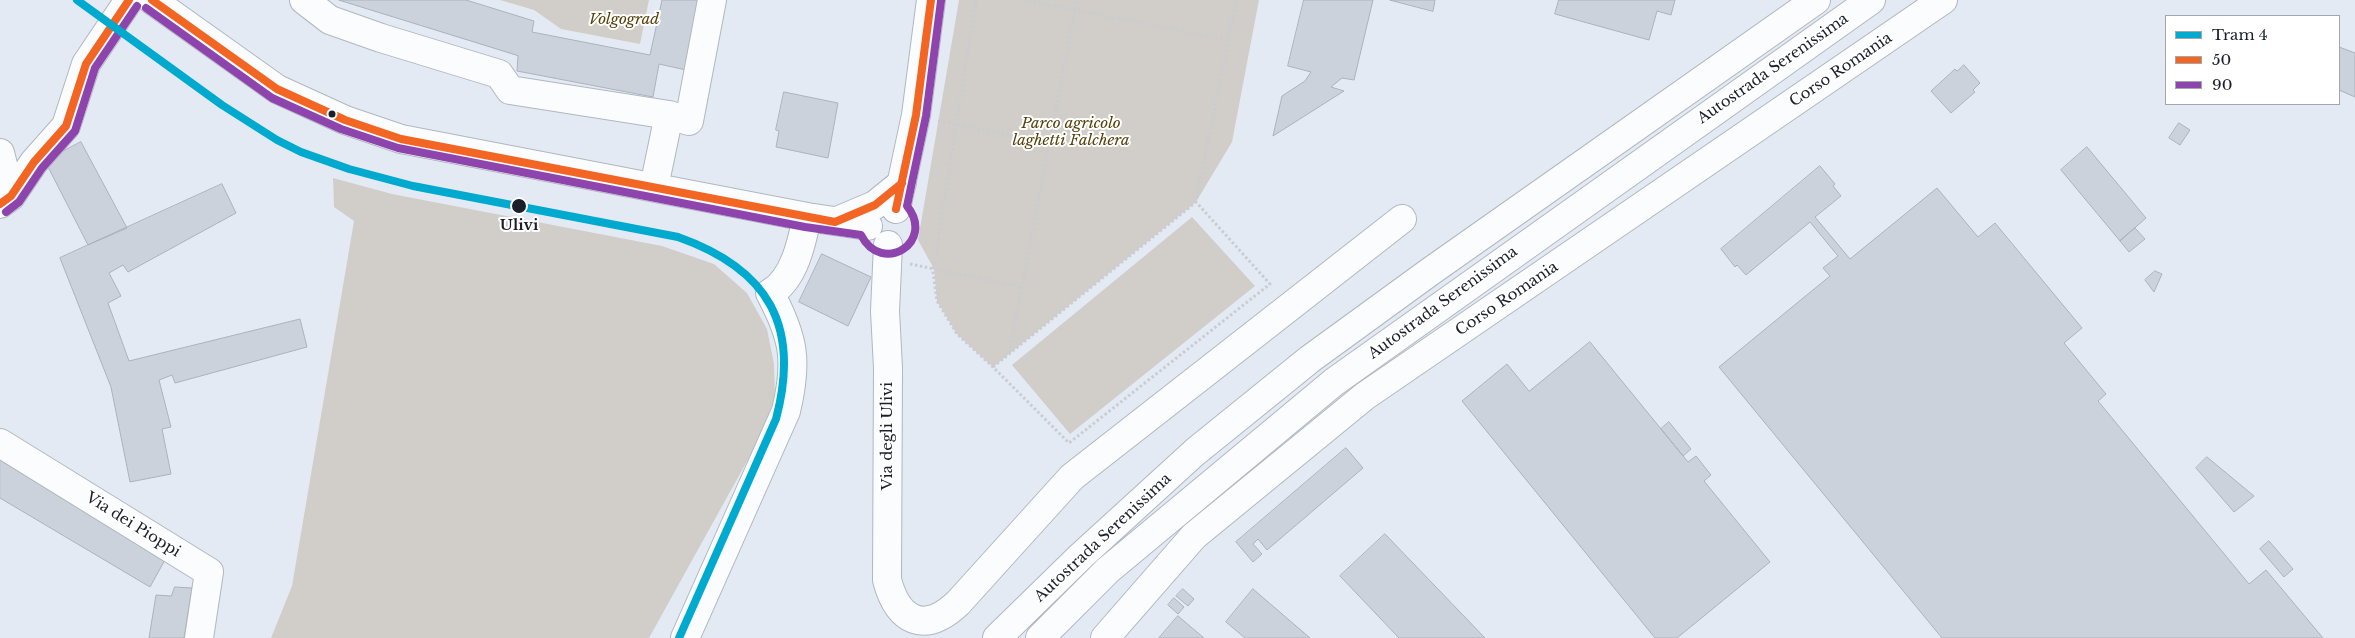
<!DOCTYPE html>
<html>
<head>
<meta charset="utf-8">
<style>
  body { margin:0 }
  #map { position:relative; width:2355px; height:638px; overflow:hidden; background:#e4eaf4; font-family:"Libre Baskerville",serif }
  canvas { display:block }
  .legend { position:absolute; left:2165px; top:15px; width:175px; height:90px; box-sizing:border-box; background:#fff; border:1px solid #a3a6aa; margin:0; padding:6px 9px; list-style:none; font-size:15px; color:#19202b }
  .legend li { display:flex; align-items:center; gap:10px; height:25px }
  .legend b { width:25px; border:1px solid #a3a6aa }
</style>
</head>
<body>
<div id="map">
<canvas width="2355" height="638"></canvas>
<ul class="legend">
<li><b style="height:6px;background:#00a9ce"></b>Tram 4</li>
<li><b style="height:6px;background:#f26522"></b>50</li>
<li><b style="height:6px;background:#8e44ad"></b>90</li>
</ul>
</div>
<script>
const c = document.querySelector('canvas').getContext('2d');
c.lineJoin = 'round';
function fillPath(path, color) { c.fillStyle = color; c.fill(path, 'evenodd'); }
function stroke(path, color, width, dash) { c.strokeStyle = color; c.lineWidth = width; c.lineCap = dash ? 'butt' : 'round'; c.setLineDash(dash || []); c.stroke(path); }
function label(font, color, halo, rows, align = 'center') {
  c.font = font + ' "Libre Baskerville",serif'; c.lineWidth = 4; c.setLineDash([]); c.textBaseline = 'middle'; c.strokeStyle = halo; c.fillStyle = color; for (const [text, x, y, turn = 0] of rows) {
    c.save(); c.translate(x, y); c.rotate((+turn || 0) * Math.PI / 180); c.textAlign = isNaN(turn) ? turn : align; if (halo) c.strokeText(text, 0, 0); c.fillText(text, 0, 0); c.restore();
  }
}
const green = new Path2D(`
  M500 0H649L640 44 561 29 534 10Z
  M959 0H1259L1232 142 1196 202 993 367 957 334 937 301 934 269 918 240Z
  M333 178 392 194 662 246 714 264 747 293 767 329 774 364 775 398 766 427 649 638H271L292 586 354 221 334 207Z
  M1192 217 1255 286 1070 434 1012 365Z`);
const building = new Path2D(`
  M339 0H466L534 21 532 32 650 55 662 0H700L686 70 659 64 653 97 517 71 518 56Z
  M1304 0H1373L1354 80 1342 78 1331 87 1344 91 1273 136 1282 96 1305 81 1311 72 1288 66Z
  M1390 0H1435L1433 11Z
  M1559 0H1675L1671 15 1657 11 1649 40 1555 14Z
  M2339 47 2355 53V97L2339 90Z
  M1964 65 1980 83 1973 90 1975 92 1951 113 1931 91 1955 69 1957 71Z
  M784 92 838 103 828 158 776 147 779 131 776 130Z
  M2179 123 2190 130 2180 145 2169 138Z
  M81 142 127 228 88 245 45 161Z
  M2087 147 2146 218 2120 241 2061 170Z
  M1820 166 1835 184 1833 186 1841 196 1815 217 1850 259 1937 188 1978 237 1995 223 2082 328 2064 343 2106 394 2098 401 2249 584 2266 570 2323 638H1942L1719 367 1830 276 1823 268 1838 256 1810 222 1746 275 1737 265 1735 267 1721 249Z
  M222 184 236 213 128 272 123 265 109 273 121 296 108 303 129 361 300 319 307 347 175 383 172 375 159 380 171 427 162 429 171 474 130 482 111 387 60 258Z
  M2135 228 2145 239 2129 252 2120 241Z
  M822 254 871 277 848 326 799 302Z
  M2155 271 2162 274 2154 292 2145 280Z
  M1590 342 1688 462 1696 456 1711 475 1704 481 1770 562 1677 638H1655L1462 401 1507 364 1529 391Z
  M1669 422 1691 449 1683 456 1661 429Z
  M1346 448 1363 468 1267 550 1258 539 1253 544 1262 554 1253 562 1236 542Z
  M2207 457 2254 496 2234 512 2196 468Z
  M0 460 166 558 150 587 0 498Z
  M1385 534 1485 638H1399L1340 576Z
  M2269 541 2293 569 2284 577 2260 549Z
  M175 587 192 588 184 638H149L156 595 171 596Z
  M1183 589 1194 599 1188 606 1176 596Z
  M1253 589 1310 638H1245L1226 622Z
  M1174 598 1184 607 1178 614 1168 605Z
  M1178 616 1204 638H1159Z`);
const path = new Path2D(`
  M976 0 933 272 937 301 957 334 993 367 1069 443 1270 284 1196 202
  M1024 0 1228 40
  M938 121 1050 143
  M910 264 1022 287
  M1009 353 1077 0
  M993 367 1196 202 1236 0`);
const minor = new Path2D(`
  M152 0 277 89 345 120 401 139 807 217 868 226
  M304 0 330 20 381 38 499 74 510 90 669 115
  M0 153 11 196
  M654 187 669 115 689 121 712 0
  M0 204 11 196 34 162 66 126 86 64 129 0
  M896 209 916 115 931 0
  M837 221 875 205 902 183
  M888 245 885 311 888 368 887 580C898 621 924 635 958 603L1072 477 1402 219
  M0 443 209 572 199 638
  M685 638 786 411C798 361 794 338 770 293 794 280 802 242 807 217
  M1105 638 1194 536 1365 396 1943 0`);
const highway = new Path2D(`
  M997 638 1081 556 1195 452 1310 359 1431 271 1816 0
  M1040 638 1108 570 1334 382 1871 0`);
const bus1 = new Path2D(`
  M152 0 277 89 345 120 401 139 835 222 875 205 902 183
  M0 204 11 196 34 162 66 126 86 64 129 0
  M896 209 916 115 931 0`);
const bus2 = new Path2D(`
  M146 8 272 98 341 129 398 148 805 227 861 235C882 276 936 242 907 206L926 116 941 1
  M6 212 19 202 42 168 75 131 95 68 137 6`);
const tram1 = new Path2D(`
  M77 0 222 105 277 140 301 152 349 169 413 186 678 237C768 269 801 325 776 419L679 638`);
const markers = [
  [332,114,4.5,"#19202b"],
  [519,206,8,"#19202b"]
];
const parkNames = [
  ["Volgograd",624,20],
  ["Parco agricolo",1071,124],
  ["laghetti Falchera",1071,141]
];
const streetNames = [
  ["Autostrada Serenissima",1773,69,-35],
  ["Corso Romania",1841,70,-34],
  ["Corso Romania",1507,299,-34],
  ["Autostrada Serenissima",1443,303,-36],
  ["Via degli Ulivi",888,436,-90],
  ["Via dei Pioppi",133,525,32],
  ["Autostrada Serenissima",1103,538,-43]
];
const stopNames = [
  ["Ulivi",519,226]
];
fillPath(green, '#d1cec9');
fillPath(building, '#cbd2dc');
stroke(building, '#acb2bb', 1);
stroke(minor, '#b1b7c1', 30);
stroke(highway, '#b1b7c1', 30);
stroke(path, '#caccd0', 3, [2.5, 2.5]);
stroke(minor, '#fbfcfd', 28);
stroke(highway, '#fbfcfd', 28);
stroke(bus1, '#f26522', 8);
stroke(bus2, '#8e44ad', 8);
stroke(tram1, '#00a9ce', 8);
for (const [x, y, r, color] of markers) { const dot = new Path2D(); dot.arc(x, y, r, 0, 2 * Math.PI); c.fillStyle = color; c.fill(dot); stroke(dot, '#fff', 2); }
label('italic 15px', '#564009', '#fff', parkNames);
label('15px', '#19202b', '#fff', streetNames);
label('bold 15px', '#19202b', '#fff', stopNames);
</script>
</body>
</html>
